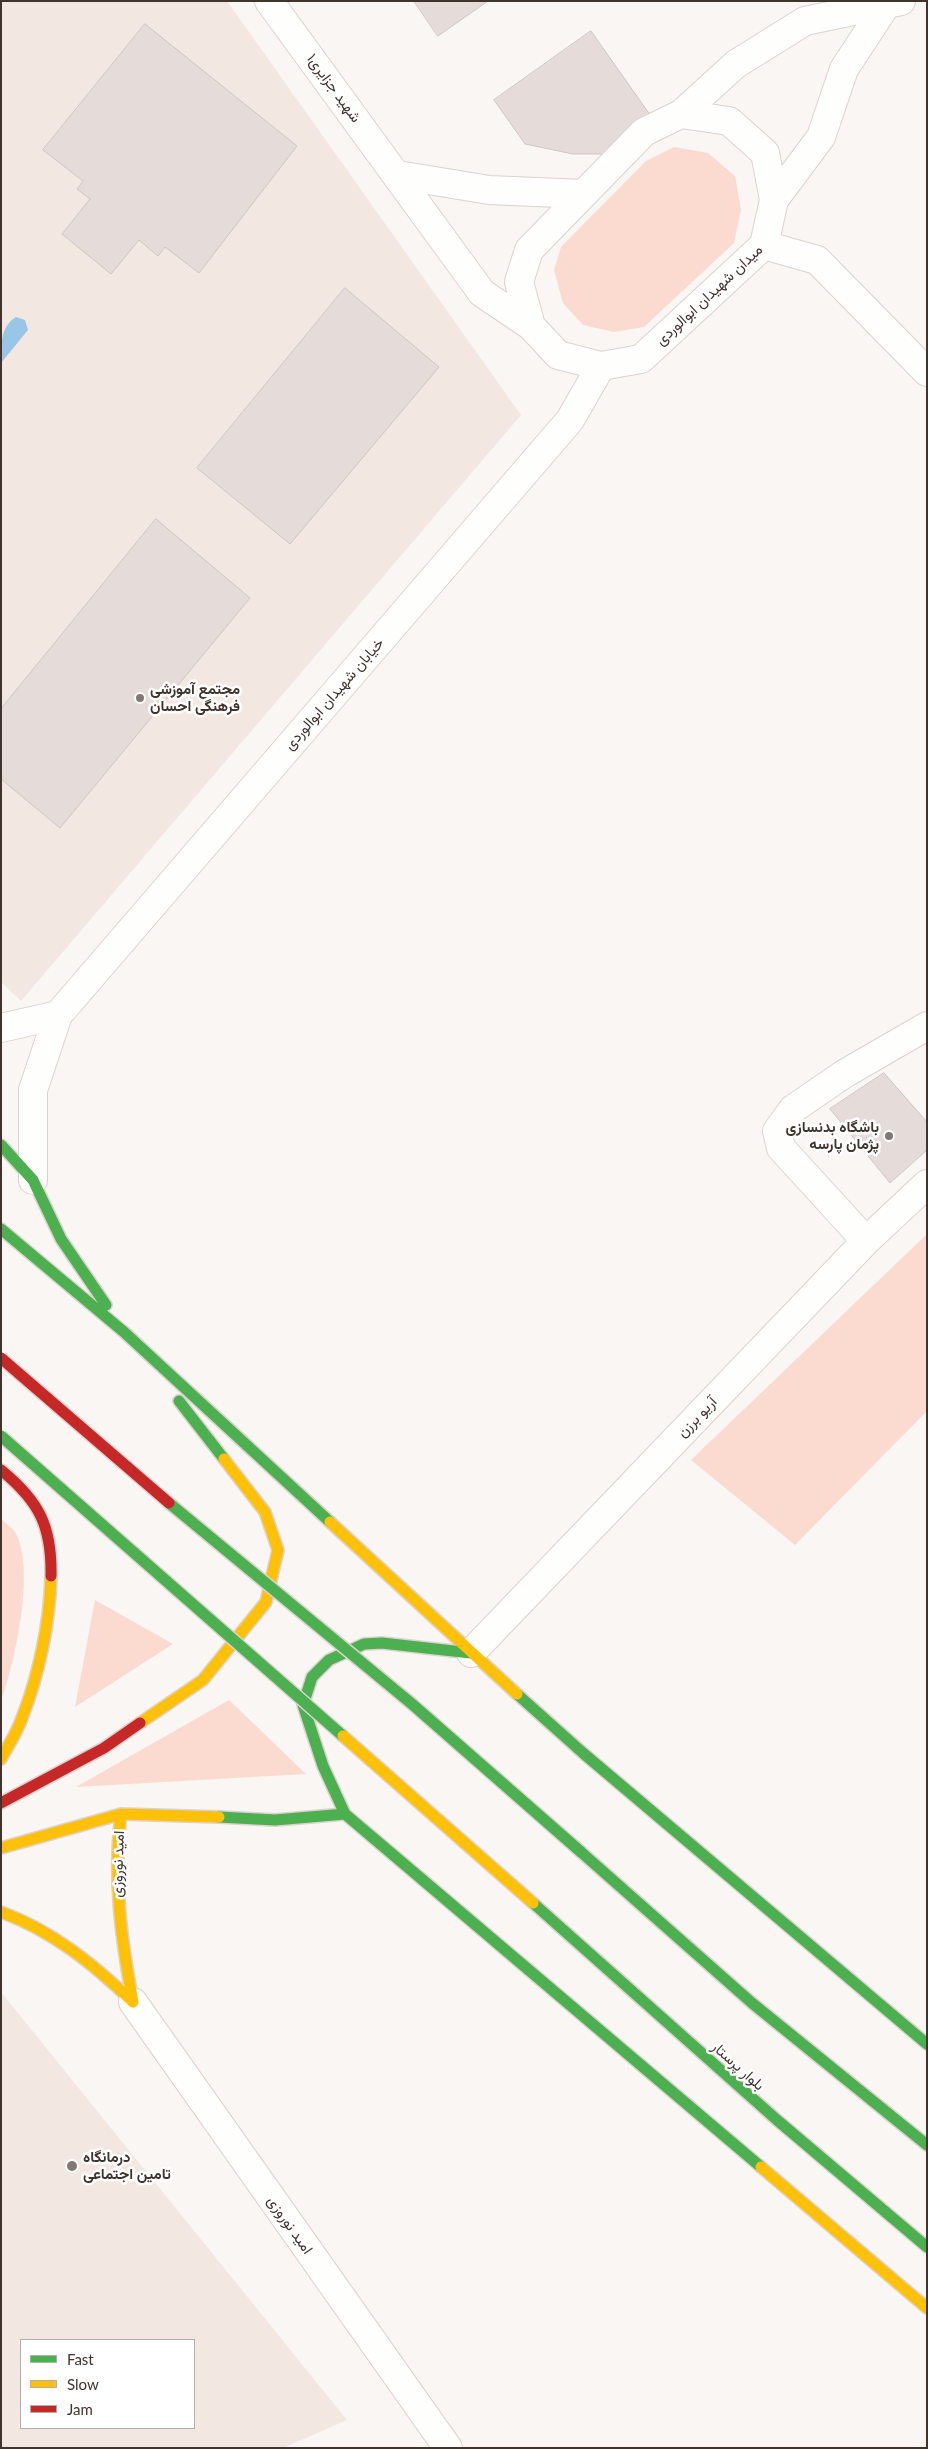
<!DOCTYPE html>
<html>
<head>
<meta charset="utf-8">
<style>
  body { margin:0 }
  #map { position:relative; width:928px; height:2449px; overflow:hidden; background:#faf6f4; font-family:Lato,sans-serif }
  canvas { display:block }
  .frame { position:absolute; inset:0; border:2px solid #41332e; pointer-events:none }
  .legend { position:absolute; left:20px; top:2339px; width:175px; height:90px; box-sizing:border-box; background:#fff; border:1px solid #b3adab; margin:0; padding:6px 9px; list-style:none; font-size:15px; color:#41332e }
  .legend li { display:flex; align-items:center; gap:10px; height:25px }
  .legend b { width:25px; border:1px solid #b3adab }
</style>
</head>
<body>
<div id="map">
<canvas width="928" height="2449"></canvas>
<div class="frame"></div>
<ul class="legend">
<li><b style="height:6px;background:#4caf50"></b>Fast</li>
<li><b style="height:6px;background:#ffc107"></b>Slow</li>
<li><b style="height:6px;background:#c62828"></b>Jam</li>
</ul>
</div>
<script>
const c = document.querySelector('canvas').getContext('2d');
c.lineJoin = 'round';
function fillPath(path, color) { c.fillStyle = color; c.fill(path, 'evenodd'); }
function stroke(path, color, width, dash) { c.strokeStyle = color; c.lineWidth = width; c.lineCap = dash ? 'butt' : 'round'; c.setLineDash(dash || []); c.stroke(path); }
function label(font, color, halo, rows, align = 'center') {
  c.font = font + ' Lato,Vazirmatn,sans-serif'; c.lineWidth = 5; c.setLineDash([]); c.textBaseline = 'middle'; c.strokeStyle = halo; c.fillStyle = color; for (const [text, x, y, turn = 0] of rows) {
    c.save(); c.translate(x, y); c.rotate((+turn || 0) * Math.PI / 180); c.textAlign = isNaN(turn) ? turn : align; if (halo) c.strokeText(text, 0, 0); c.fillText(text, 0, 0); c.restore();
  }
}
const built = new Path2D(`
  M1 1H227L521 415 21 1001 1 982Z
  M1 1992 347 2420 283 2448H1ZM21 2340H194V2428H21Z`);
const green = new Path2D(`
  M674 147 708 153 735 176 741 210 734 243 644 327 614 332 583 325 563 303 554 270 561 247 646 161Z
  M927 1234V1411L795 1545 691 1460Z
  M1 1519C5 1523 12 1527 15 1532 36 1568 15 1663 1 1701Z
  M95 1600 173 1644 75 1707Z
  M229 1700 306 1774 76 1787Z`);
const water = new Path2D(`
  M16 317 25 320 28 330 1 363C1 345 0 327 16 317Z`);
const building = new Path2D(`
  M414 1H488L438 36Z
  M145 24 297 146 199 273 165 247 158 256 139 240 111 274 62 234 90 199 77 189 83 181 43 150Z
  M591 31 653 119 605 154H573L525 144 494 100Z
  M345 288 439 367 290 544 197 468Z
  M156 519 250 598 60 828 1 779V709Z
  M884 1073 927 1122V1150L890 1183 830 1109Z`);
const street = new Path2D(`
  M269 1 482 293 531 326
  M681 114 729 121 765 153 774 200 764 245 641 359 601 366 558 355 531 326 519 282 529 250 644 132Z
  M681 114 736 64 805 21 901 1
  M398 175 489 190 583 194
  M774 200 821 137 844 69 886 5
  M764 245 817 260 927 372
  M1 1028 58 1015
  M33 1180V1090L58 1015 570 420 601 366
  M866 1241 781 1148 777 1131 793 1109 844 1074 927 1026
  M471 1653 866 1241 927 1184
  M133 2002 448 2448`);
const fast = new Path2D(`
  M1 1145 33 1180 61 1239 106 1305
  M1 1229 124 1332 330 1522
  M179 1401 224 1459
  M517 1694 583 1753 927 2044
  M345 1814 323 1766 303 1705 312 1677 329 1660 364 1644 382 1643 471 1653
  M219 1817 275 1820 345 1814 761 2167
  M581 1852 752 2003 927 2145
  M533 1903 777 2120 927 2247`);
const slow = new Path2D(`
  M330 1522 517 1694
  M140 1723 203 1680 266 1602 278 1550 265 1512 224 1459
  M1 1759C8 1746 17 1733 22 1718 39 1675 50 1622 51 1576
  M121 1814C113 1878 121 1939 133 2002
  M1 1848 121 1814 219 1817
  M1 1912C53 1931 93 1964 133 2002
  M761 2167 927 2308`);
const jam = new Path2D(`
  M1 1470C39 1501 52 1526 51 1576
  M1 1803 104 1748 140 1723`);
const fastBridge = new Path2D(`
  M1 1436 343 1736
  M169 1503 412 1704 581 1852`);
const slowBridge = new Path2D(`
  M343 1736 533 1903`);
const jamBridge = new Path2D(`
  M1 1358 169 1503`);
const markers = [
  [140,698,5,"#827773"],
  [889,1136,5,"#827773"],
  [72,2166,6,"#827773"]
];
const streetNames = [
  ["شهید جزایری۱",334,88,54],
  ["میدان شهیدان ابوالوردی",709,295,-43],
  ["خیابان شهیدان ابوالوردی",334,694,-49],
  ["آریو برزن",697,1417,-46],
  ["امید نوروزی",118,1864,-88],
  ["بلوار پرستار",738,2066,42],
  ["امید نوروزی",290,2225,55]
];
const poiNames = [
  ["مجتمع آموزشی",150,689],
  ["فرهنگی احسان",150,706],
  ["باشگاه بدنسازی",879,1127,"right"],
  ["پژمان پارسه",879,1144,"right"],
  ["درمانگاه",83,2157],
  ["تامین اجتماعی",83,2174]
];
fillPath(built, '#f3e7e2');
fillPath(green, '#fbdacf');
fillPath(water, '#99c5e7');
fillPath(building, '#e5dbd8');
stroke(building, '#cfc6c4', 1);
stroke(street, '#dcd2cf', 30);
stroke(fast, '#dcd2cf', 14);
stroke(slow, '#dcd2cf', 14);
stroke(jam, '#dcd2cf', 14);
stroke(street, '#fefefd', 28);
stroke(fast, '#4caf50', 11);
stroke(slow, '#ffc107', 11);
stroke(jam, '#c62828', 11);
stroke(fastBridge, '#dcd2cf', 14, []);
stroke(slowBridge, '#dcd2cf', 14, []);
stroke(jamBridge, '#dcd2cf', 14, []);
stroke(fastBridge, '#4caf50', 11);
stroke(slowBridge, '#ffc107', 11);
stroke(jamBridge, '#c62828', 11);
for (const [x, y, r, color] of markers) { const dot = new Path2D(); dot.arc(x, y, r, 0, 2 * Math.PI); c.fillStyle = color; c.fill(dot); stroke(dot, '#fff', 2); }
label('15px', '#41332e', '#fff', streetNames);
label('bold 15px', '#41332e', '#fff', poiNames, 'left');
</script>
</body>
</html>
